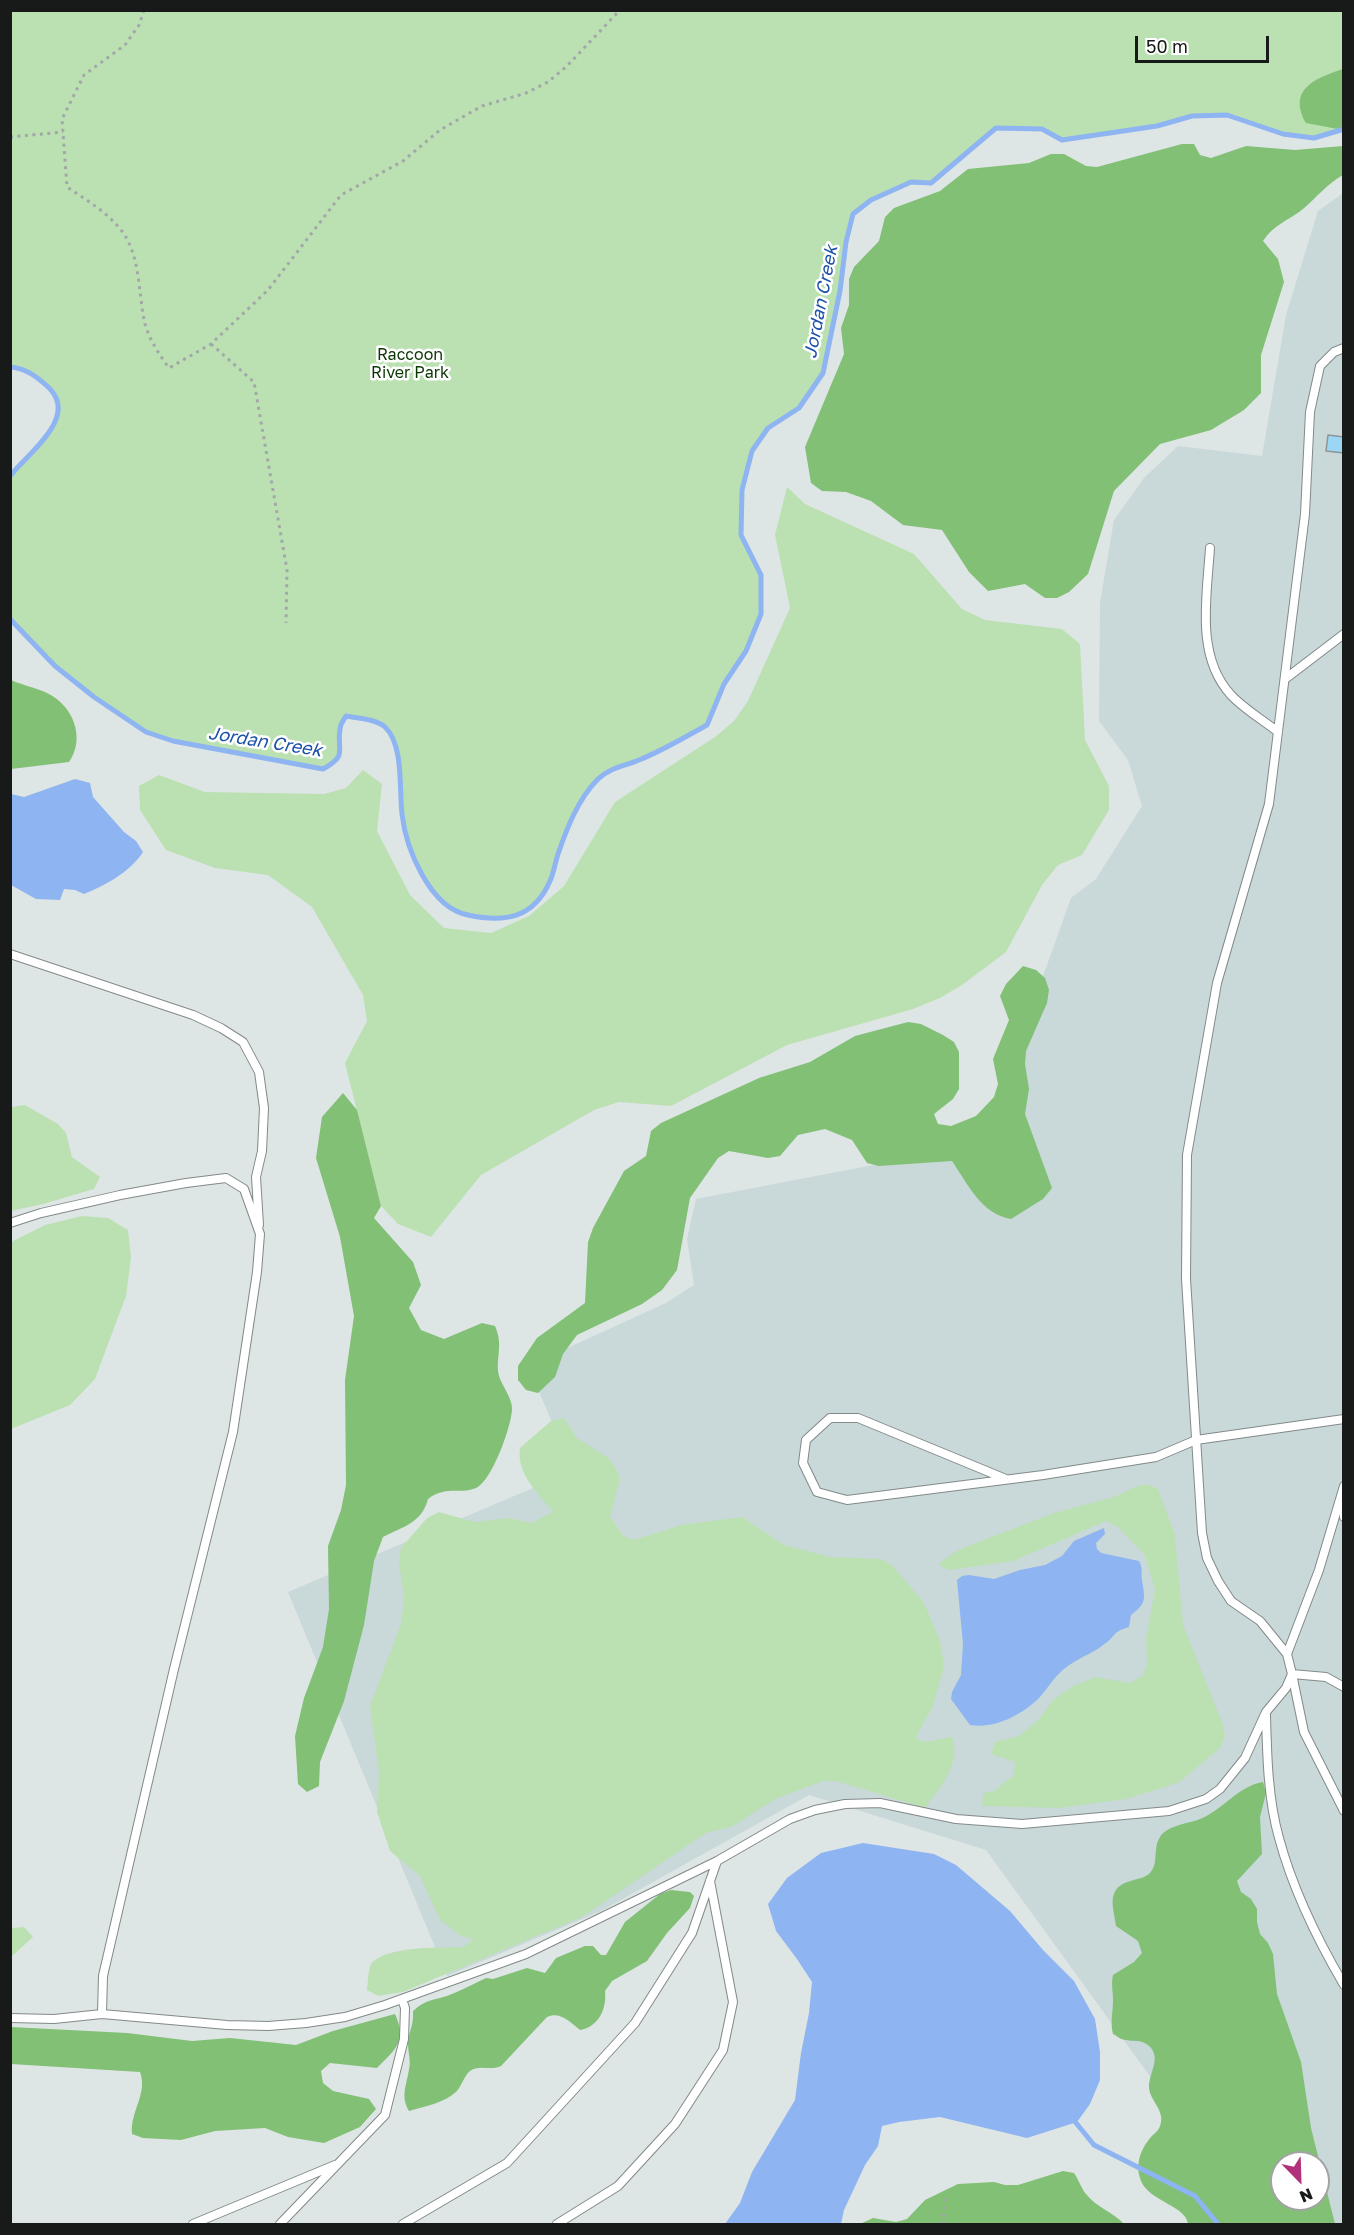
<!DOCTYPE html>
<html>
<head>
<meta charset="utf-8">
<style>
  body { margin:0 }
  #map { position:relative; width:1354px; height:2235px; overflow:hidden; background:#dee5e5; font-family:"Golos Text",sans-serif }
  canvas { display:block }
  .frame { position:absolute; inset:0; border:12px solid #181a1a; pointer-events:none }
  .north { position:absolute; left:1270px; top:2151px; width:60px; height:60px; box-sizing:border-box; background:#fff; border:2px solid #a3a3a3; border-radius:50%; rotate:157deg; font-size:16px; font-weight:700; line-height:24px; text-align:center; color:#181a1a }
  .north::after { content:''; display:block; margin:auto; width:21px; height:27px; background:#b2317b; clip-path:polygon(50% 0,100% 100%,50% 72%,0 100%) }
  .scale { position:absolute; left:1135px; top:36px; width:134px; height:27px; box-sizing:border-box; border:3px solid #181a1a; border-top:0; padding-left:8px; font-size:18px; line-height:21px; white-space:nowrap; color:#181a1a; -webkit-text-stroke:4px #fff; paint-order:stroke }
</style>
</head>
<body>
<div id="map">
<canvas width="1354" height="2235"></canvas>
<div class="frame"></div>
<div class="north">N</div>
<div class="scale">50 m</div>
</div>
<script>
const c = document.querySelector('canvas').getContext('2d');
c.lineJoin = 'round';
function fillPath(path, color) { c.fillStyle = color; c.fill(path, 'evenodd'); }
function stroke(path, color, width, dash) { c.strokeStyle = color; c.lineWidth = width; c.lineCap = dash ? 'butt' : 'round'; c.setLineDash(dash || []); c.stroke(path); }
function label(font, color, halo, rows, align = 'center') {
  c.font = font + ' "Golos Text",sans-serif'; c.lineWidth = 5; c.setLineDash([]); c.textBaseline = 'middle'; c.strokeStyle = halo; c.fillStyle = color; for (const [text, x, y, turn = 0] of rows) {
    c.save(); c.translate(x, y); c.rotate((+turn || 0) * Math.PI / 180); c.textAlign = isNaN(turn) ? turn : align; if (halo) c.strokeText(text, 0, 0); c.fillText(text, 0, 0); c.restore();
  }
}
const built = new Path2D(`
  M1343 193V2224H1257L986 1850 809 1795 601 1911 447 1976 288 1592 573 1471 528 1366 666 1303 694 1285 687 1239 696 1199 983 1144 1071 898 1096 879 1142 806 1128 760 1099 721 1100 603 1114 520 1144 478 1178 446 1262 456 1286 315 1318 211ZM1282 2163H1318V2199H1282Z`);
const green = new Path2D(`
  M11 11H1343V129L1314 138 1283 134 1227 115 1192 116 1157 126 1062 140 1042 129 996 128 931 183 911 182 871 200 853 214 846 242 840 291 823 373 799 408 768 428 752 451 742 490 741 535 761 575V614L746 651 724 684 707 725C685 737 663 751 639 760 625 766 609 768 598 779 578 799 567 828 558 854 555 863 554 872 550 881 534 918 505 923 468 915 430 908 406 849 402 814 399 789 404 746 385 727 376 719 357 718 346 716 344 720 340 725 340 729 336 750 349 755 323 769L173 741 146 732 94 697 55 666 11 619 10 476C29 452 81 416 47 386 36 376 25 368 11 367Z
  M787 487 805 504 914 554 962 609 985 620 1062 629 1080 644 1085 740 1109 786V810L1082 855 1058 865 1042 885 1006 952 962 985 940 998 913 1009 787 1045 671 1106 619 1102 594 1110 481 1175 431 1237 398 1224 381 1206 345 1063 367 1021 363 995 312 907 268 875 215 868 166 850 140 810 139 786 159 775 205 792 324 794 346 788 363 770 382 784 377 831 410 895 444 928 491 933 529 916 564 886 615 802 715 737 734 721 748 701 790 608 775 535Z
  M25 1105 58 1124 66 1133 72 1157 100 1177 94 1189 43 1204 11 1211V1107Z
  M82 1216 108 1218 128 1230 131 1258 126 1296 95 1379 70 1405 11 1429V1242L45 1225Z
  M564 1418 577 1438 608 1458 616 1468 620 1479 610 1516 623 1536 634 1540 681 1525 742 1517 784 1545 830 1557 881 1559 892 1565 924 1603 940 1641 944 1666 933 1706 915 1738 926 1742 952 1737C961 1765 941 1786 925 1808L836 1781H823L775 1799 731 1827 706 1833 582 1917 403 1992 378 1996 367 1990C368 1983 368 1973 370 1966 381 1945 443 1948 464 1947L473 1939 461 1936 440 1920 420 1876 390 1851 377 1812 379 1773 370 1706 401 1624 404 1599 399 1561 401 1548 427 1518 439 1512 474 1522 508 1518 532 1523 553 1512C539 1494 516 1474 520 1448L551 1421Z
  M1147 1484 1158 1489 1175 1535 1183 1625 1223 1725 1225 1737 1219 1749 1178 1783 1126 1799 1060 1808 982 1806 983 1793 994 1791 1014 1775 1015 1762 991 1754 995 1742 1019 1736 1038 1720 1053 1700 1073 1686 1096 1677 1130 1683 1142 1676 1147 1664 1146 1638 1155 1590 1145 1555 1118 1527 1106 1521 1013 1561 949 1570 938 1564 958 1550 1054 1513 1114 1497 1135 1487Z
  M24 1927 33 1937 11 1957V1928Z`);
const forest = new Path2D(`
  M1343 69V130L1306 123C1287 89 1316 78 1343 69Z
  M1182 144H1194L1200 155 1211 158 1246 146 1295 150 1343 146V175C1327 184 1317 197 1303 209 1289 220 1273 225 1263 241L1278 259 1284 282 1261 355V393L1244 410 1211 430 1160 444 1114 491 1088 574 1069 592 1057 598H1045L1025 584 988 591 969 572 942 530 903 525 871 501 846 492 822 491 811 483 805 447 844 354 841 328 849 305V279L854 267 879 241 885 217 894 208 940 191 968 169 1029 163 1051 154H1064L1086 166 1097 167Z
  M11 680C24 686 43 689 54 697 76 712 84 741 69 762L11 769Z
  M1023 966 1036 970 1045 978 1049 990 1047 1003 1026 1051 1025 1064 1029 1089 1025 1114 1052 1188 1043 1199 1011 1219C981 1214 968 1184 952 1161L879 1166 867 1163 852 1140 825 1129 798 1135 780 1156 768 1158 729 1151 718 1158 690 1198 677 1270 662 1290 642 1304 577 1335 563 1354 555 1377 538 1393 526 1390 518 1380V1366L537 1338 585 1303 588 1242 593 1228 624 1171 646 1156 651 1131 661 1123 759 1078 810 1062 855 1036 908 1022 921 1024 943 1035 954 1042 959 1052V1089L953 1099 934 1114 938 1124 951 1126 976 1116 994 1097 998 1084 993 1059 1009 1020 1000 996 1006 984Z
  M343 1093 357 1110 381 1206 374 1218 413 1262 421 1285 409 1308 421 1330 444 1339 482 1323 495 1326C504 1346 495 1358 499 1376 502 1386 513 1399 512 1410 511 1427 492 1481 476 1488 459 1495 447 1485 428 1499 422 1523 402 1527 383 1537L374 1561 364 1625 344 1701 320 1762 319 1786 307 1792 298 1784 295 1736 304 1698 323 1647 329 1609 328 1546 341 1510 346 1485 345 1380 354 1316 340 1237 316 1158 322 1117Z
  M1263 1782 1266 1793 1260 1817 1262 1854 1237 1881 1241 1892 1251 1899 1257 1909V1922L1260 1934 1268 1943 1273 1954 1277 1994 1301 2062 1311 2128 1335 2224H1188C1186 2206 1152 2202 1142 2183 1134 2166 1140 2150 1151 2137 1154 2134 1159 2130 1160 2126 1166 2111 1150 2101 1149 2088 1148 2074 1163 2057 1148 2045 1140 2039 1134 2042 1126 2040 1121 2040 1117 2036 1113 2034 1110 2022 1113 2013 1113 2000 1113 1991 1111 1984 1113 1975L1134 1962 1142 1953 1138 1941 1116 1926C1115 1915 1109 1900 1116 1890 1124 1879 1140 1881 1149 1874 1159 1865 1153 1849 1159 1839 1165 1825 1188 1824 1200 1819 1223 1810 1238 1786 1263 1782ZM1282 2163H1318V2199H1282Z
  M671 1890 690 1892 694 1896 690 1908 667 1933 647 1961 612 1981 605 1991C607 2008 599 2027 580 2030 570 2022 560 2011 547 2017L501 2066C492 2071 478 2064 470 2071 464 2076 462 2085 457 2091 445 2103 425 2106 409 2111 400 2096 407 2084 409 2069 411 2061 408 2052 408 2044 408 2033 414 2026 413 2011 427 1999 431 2001 447 1996 460 1991 473 1984 486 1978L493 1979 527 1968 545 1973 556 1958 585 1946H593L601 1955H606L625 1922 660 1894Z
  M395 2014C407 2041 396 2049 377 2068L330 2063 321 2071 323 2083 333 2091 369 2099 376 2109 360 2127 324 2143 288 2137 265 2128 215 2131 181 2140 143 2138 132 2134C130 2111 148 2094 140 2072L11 2064V2027L127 2033 192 2041 230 2038 296 2045 333 2031Z
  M1063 2171 1074 2173C1079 2180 1081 2188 1086 2194 1096 2207 1114 2213 1124 2224H860L873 2218 896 2222 907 2219 925 2200 958 2184 994 2182 1005 2185H1018Z`);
const water = new Path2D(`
  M75 779 90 783 93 797 124 832 136 841 143 852C130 872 106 885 84 894L75 890 64 889 60 900 36 899 11 885V794L24 797Z
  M1104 1528 1105 1534 1096 1543 1097 1549 1101 1553 1139 1561C1143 1568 1141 1573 1142 1580 1145 1599 1147 1603 1131 1615L1129 1627C1111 1632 1116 1637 1103 1645 1092 1654 1077 1658 1064 1669 1054 1677 1048 1688 1040 1697 1022 1715 995 1729 970 1725L951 1699 952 1692 961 1675 963 1644 957 1580 962 1576 969 1575 994 1579 1020 1570 1045 1565 1062 1556 1074 1541Z
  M863 1843 934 1854 956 1865 1010 1911 1043 1950 1074 1981 1095 2019 1100 2052V2080L1090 2104 1077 2122 1027 2138 940 2117 899 2122 882 2126 878 2146 865 2165 844 2210 841 2224H725L740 2203 752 2172 795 2100 801 2053 809 2013 812 1982 797 1959 776 1931 768 1904 787 1878 821 1853Z`);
const stream = new Path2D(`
  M10 367C25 368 36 376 47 386 81 416 29 452 10 476
  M10 619 55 666 94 697 146 732 173 741 323 769C349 755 336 750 340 729 340 725 344 719 346 716 357 718 376 719 385 727 404 745 399 789 402 814 406 849 430 908 468 915 505 923 534 918 550 881 554 872 555 863 558 854 567 828 578 799 598 779 609 768 625 766 639 760 662 751 685 737 707 725L724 684 746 651 761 614V575L741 535 742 490 752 451 768 428 799 408 823 373 840 291 846 242 853 214 871 200 911 182 931 183 996 128 1042 129 1062 140 1157 126 1192 116 1227 115 1283 134 1314 138 1344 129
  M1072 2118 1094 2145 1195 2196 1218 2224`);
const building = new Path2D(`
  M1328 435 1344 437V453L1326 451Z`);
const path = new Path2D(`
  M144 10 139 25 125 45 84 75 62 119 67 187C86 200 106 211 121 230 141 255 138 294 145 324 150 341 159 354 169 368L211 344 268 290 341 195 403 161 440 130 482 106 526 93 548 82 567 66 620 10
  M10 137 63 132
  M211 344 254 382 287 570 286 623
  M943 2224 945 2195`);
const service = new Path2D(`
  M1210 548C1207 596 1195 656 1231 695 1244 709 1263 720 1278 732
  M1285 679 1344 634
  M10 954 193 1015 221 1028 243 1042 259 1072 264 1108 262 1151 256 1177 259 1225
  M10 1223 41 1213 120 1195 186 1183 226 1178 244 1189 260 1234 257 1272 233 1432 174 1669 103 1976 102 2014
  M1006 1479 858 1418H830L806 1440 803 1463 817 1492 847 1500 1043 1475 1156 1457 1196 1440 1344 1419
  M1343 1499 1344 1517
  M1287 1654 1319 1570 1344 1486
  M1344 1687 1326 1677 1292 1674 1304 1732 1344 1811
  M1266 1715C1267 1756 1268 1799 1279 1838 1293 1890 1317 1939 1344 1985
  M10 2018 54 2019 102 2014 227 2025 268 2026 306 2023 345 2017 385 2005 526 1954 717 1861 790 1819 815 1810 845 1804 880 1803 956 1819 1022 1824 1169 1811 1206 1799 1220 1789 1245 1758 1266 1712 1286 1688 1292 1674 1287 1654 1260 1621 1231 1601 1218 1581 1207 1558 1202 1533 1186 1279 1187 1155 1217 983 1269 804 1305 514 1310 412 1320 366 1334 352 1344 348
  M193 2224 335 2165
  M280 2224 385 2115 404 2039 405 2008 402 1999
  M403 2224 507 2163 635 2023 692 1933 717 1861
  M557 2224 618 2186 675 2124 723 2050 733 2002 710 1881`);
const parkNames = [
  ["Raccoon",410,355],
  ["River Park",410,373]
];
const waterNames = [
  ["Jordan Creek",821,302,-79],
  ["Jordan Creek",265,742,9]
];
fillPath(built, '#c9d8d9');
fillPath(green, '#bbe1b3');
fillPath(forest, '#81c075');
fillPath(water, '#8eb4f2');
stroke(stream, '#8eb4f2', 5);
fillPath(building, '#9bd7f5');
stroke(building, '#8f9496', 1.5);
stroke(service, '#838989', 10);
stroke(path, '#a2a8a8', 3, [3, 4.5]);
stroke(service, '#fff', 8);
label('16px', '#0b3703', '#fff', parkNames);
label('italic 18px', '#1c51aa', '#fff', waterNames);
</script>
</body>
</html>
